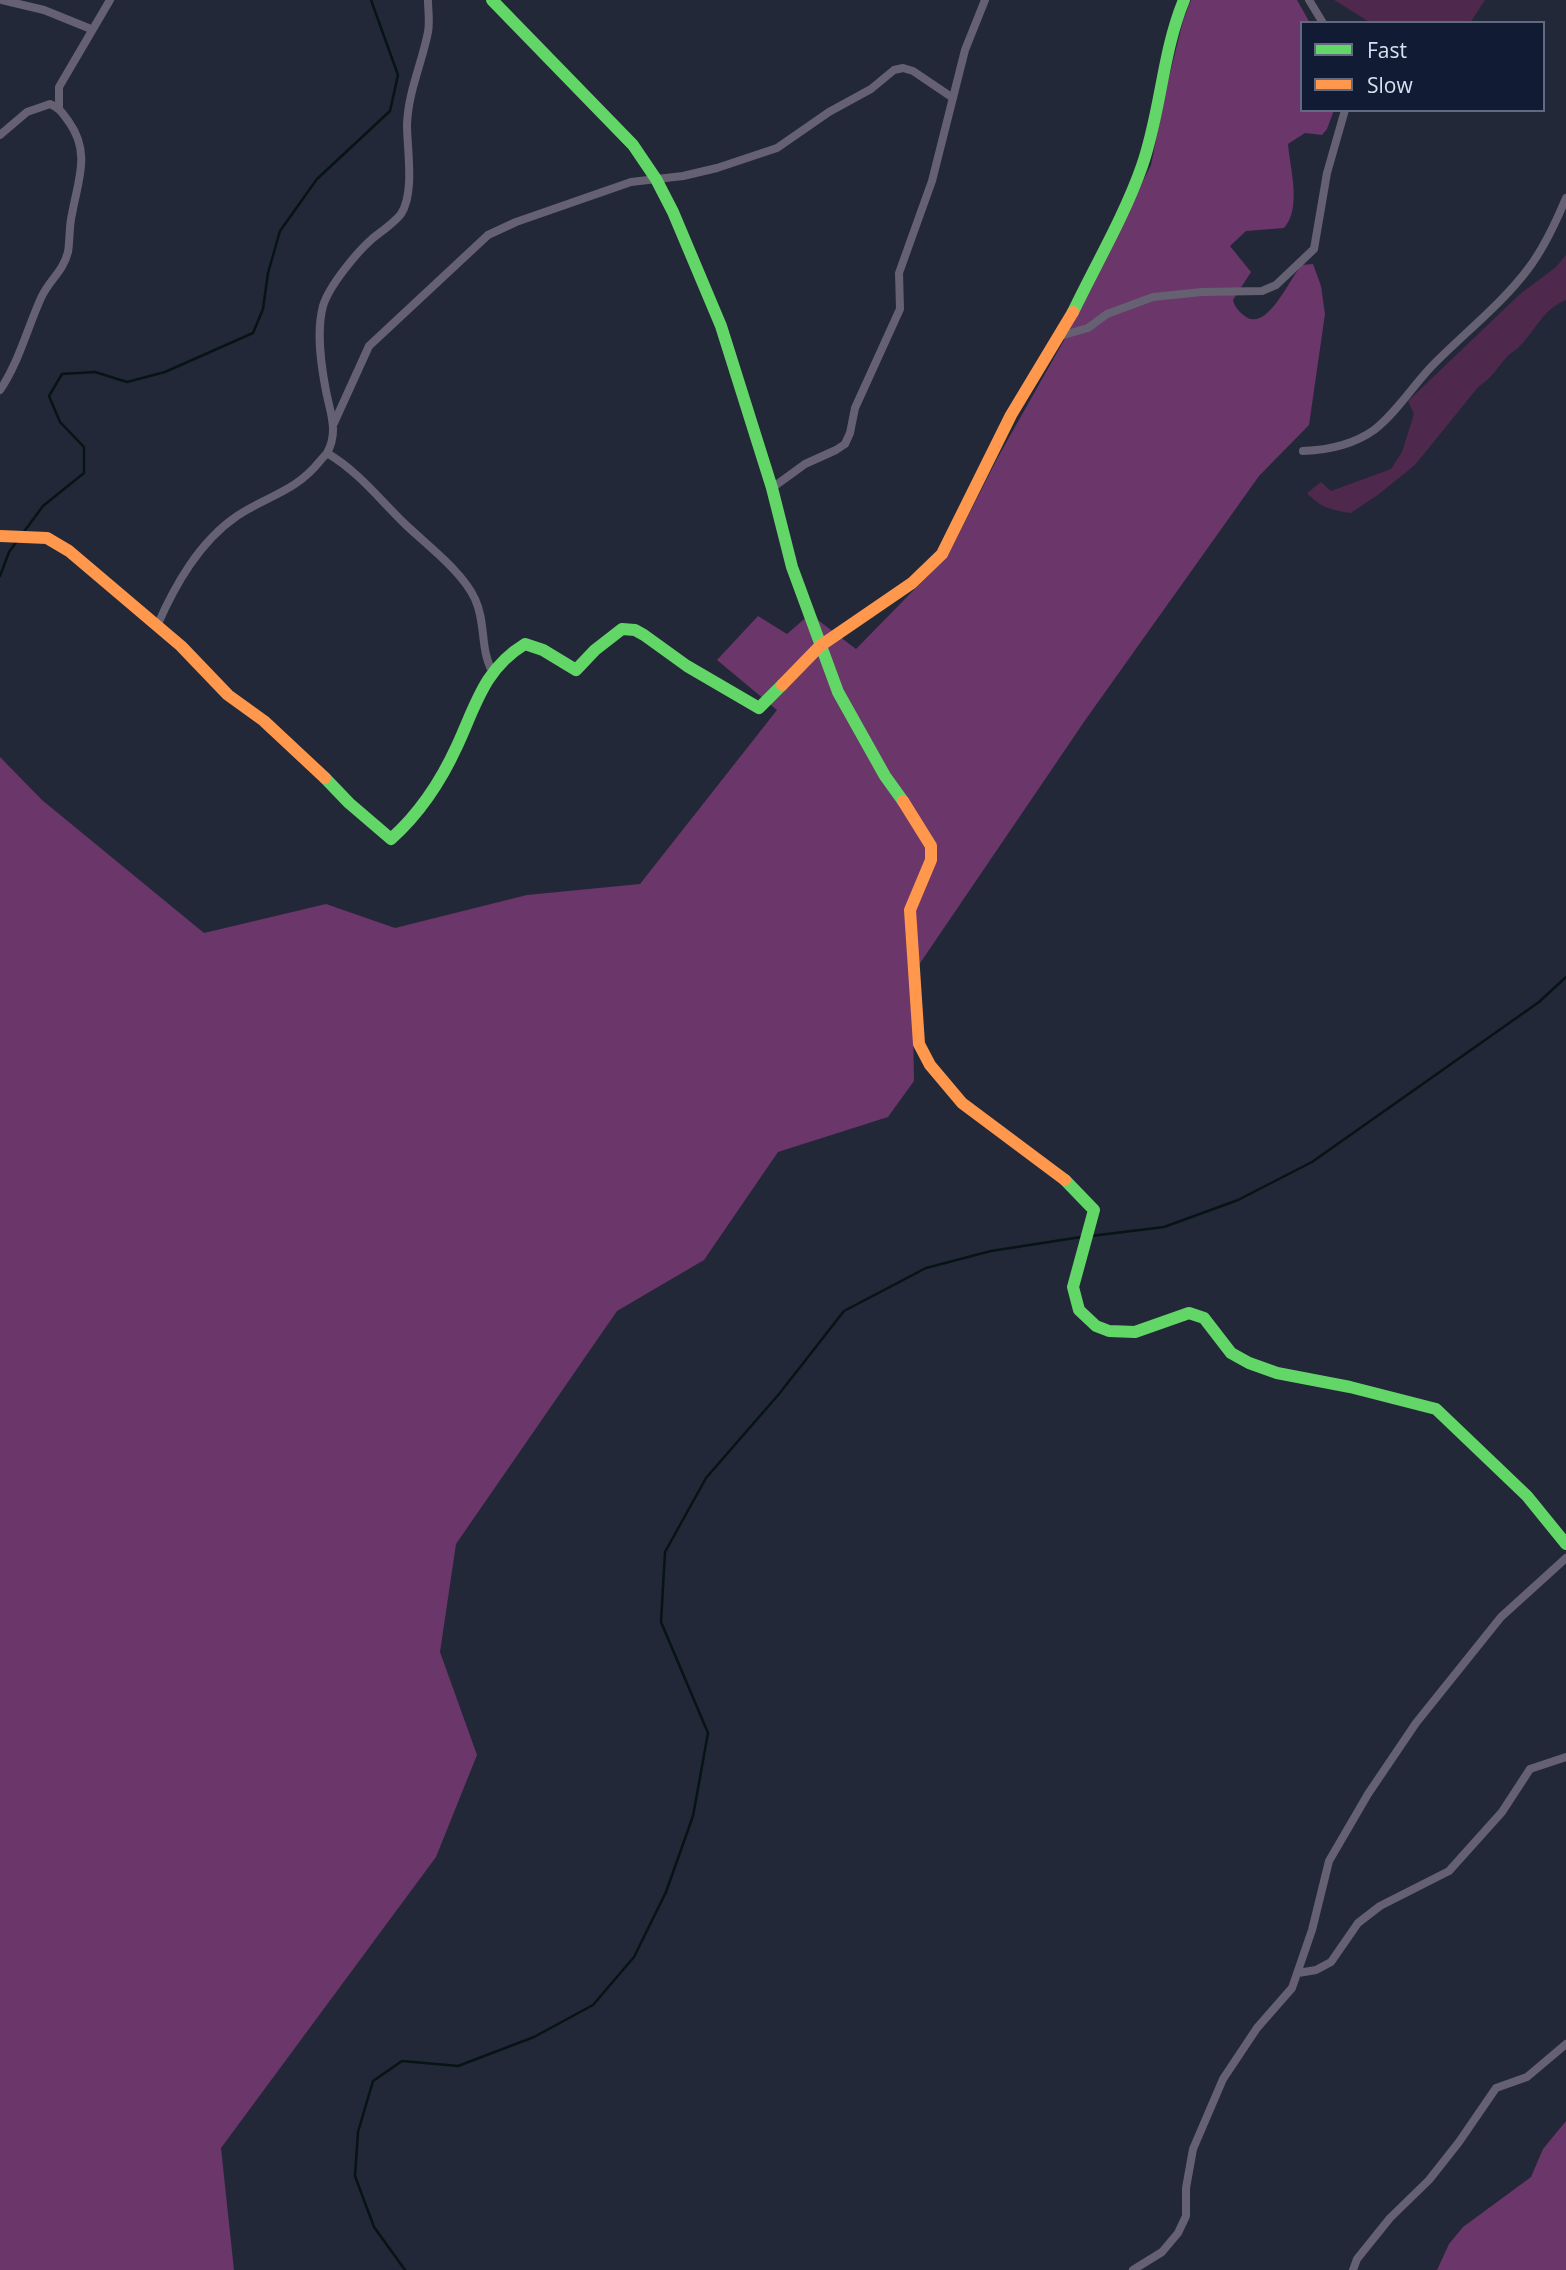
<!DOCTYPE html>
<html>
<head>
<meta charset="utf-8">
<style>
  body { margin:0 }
  #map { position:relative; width:1566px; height:2270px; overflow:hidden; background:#222837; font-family:"Open Sans",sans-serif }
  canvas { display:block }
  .legend { position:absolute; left:1300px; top:21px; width:245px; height:91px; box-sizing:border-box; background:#111c34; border:2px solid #616a80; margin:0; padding:9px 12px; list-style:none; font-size:21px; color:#d8e0f1 }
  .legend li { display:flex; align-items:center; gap:14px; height:35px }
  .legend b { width:35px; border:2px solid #616a80 }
</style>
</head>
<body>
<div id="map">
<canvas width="1566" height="2270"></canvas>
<ul class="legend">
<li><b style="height:9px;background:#63d668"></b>Fast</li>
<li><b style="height:9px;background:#ff974d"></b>Slow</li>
</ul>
</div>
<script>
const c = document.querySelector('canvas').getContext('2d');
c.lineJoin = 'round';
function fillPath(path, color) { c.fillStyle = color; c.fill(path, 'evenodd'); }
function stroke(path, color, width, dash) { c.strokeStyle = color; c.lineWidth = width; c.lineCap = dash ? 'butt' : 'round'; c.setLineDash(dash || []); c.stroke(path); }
const green = new Path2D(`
  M1334 0H1485L1470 23H1371Z
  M1566 255V300C1543 309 1536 330 1519 347 1515 351 1510 353 1506 358 1497 368 1491 379 1479 386L1415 465 1379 494 1351 513C1331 510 1321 508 1307 493L1321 482 1331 491 1391 469 1402 452 1414 414 1408 401 1520 294 1556 267Z`);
const forest = new Path2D(`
  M1191 0H1297L1310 23H1302V110H1334L1327 129 1322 135 1305 133 1288 144C1290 169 1302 208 1284 228L1246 231 1230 246 1251 272 1233 300C1234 306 1240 313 1246 317 1268 331 1289 279 1302 265L1313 264 1321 286 1325 314 1309 425 1259 476 1086 719 912 975 914 1081 888 1117 778 1152 704 1260 617 1311 456 1544 440 1652 477 1755 436 1857 221 2148 234 2270H0V757L42 800 204 933 326 904 395 928 527 895 640 884 777 710 717 660 758 616 787 634 810 614 856 649 948 555 998 457 1063 342 1151 165 1167 85 1183 21Z
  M1566 2121V2270H1437L1449 2244 1463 2227 1531 2177 1543 2149Z`);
const stream = new Path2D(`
  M23 533 43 506 84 473V447L60 422 49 396 62 374 95 372 127 382 165 372 253 333 263 309 268 273 280 231 317 179 390 111 398 75 371 0
  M0 576 9 552 17 541
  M1091 1236 1164 1227 1238 1200 1312 1162 1539 1002 1566 977
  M405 2270 374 2227 355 2176 358 2132 373 2081 402 2061 458 2066 534 2037 593 2005 634 1957 666 1892 693 1816 708 1733 661 1622 665 1552 706 1478 779 1394 844 1311 926 1268 991 1251 1081 1237`);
const street = new Path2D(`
  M2 0 44 10 91 29
  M1309 0 1323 23
  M59 107V87L110 0
  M0 135 27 112 50 104C60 108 63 114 69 122 91 153 78 180 72 214 69 226 70 240 68 252 63 272 49 280 41 298 27 329 19 362 0 390
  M1060 336 1088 328 1107 314 1153 297 1202 292 1262 291 1276 285 1314 249 1327 173 1345 110
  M334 423 369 346 488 235 516 222 631 182 683 176 717 168 777 148 829 112 871 89 894 70 903 68 913 71 953 98
  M1303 451C1329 450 1353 445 1374 430 1396 413 1412 387 1431 367 1463 334 1501 305 1528 269 1544 248 1556 222 1566 198
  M327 453C359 472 379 499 406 525 427 545 463 572 475 599 486 622 480 649 492 671
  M772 488 805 464 836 450 845 444 850 433 855 408 900 309 899 273 932 181 965 50 985 0
  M157 626C175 585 199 542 237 516 269 495 295 492 320 461 322 458 325 456 327 453 339 432 330 412 326 391 321 365 316 332 323 306 329 286 356 253 373 238 382 231 394 223 401 214 415 193 407 148 407 125 408 92 422 63 428 32 430 22 428 10 428 0
  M1298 1973 1316 1970 1331 1962 1358 1923 1380 1906 1449 1871 1502 1812 1530 1769 1566 1757
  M1133 2270 1162 2252 1178 2233 1186 2216V2188L1193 2149 1223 2079 1257 2028 1292 1988 1312 1930 1329 1861 1368 1794 1416 1723 1501 1617 1566 1558
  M1353 2270 1357 2259 1390 2218 1429 2180 1459 2142 1496 2088 1527 2077 1566 2044`);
const fast = new Path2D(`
  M492 0 633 145 656 179 673 212 721 326 772 488 792 567 838 692 885 776 903 801
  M1073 312C1096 264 1124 217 1142 166 1161 112 1162 53 1184 0
  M325 778 349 803 391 839C420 813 441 781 457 746 476 705 484 669 525 644L543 650 576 670 595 650 622 629 635 630 644 635 687 666 759 708 782 685
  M1065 1180 1094 1210 1073 1287 1079 1310 1096 1326 1109 1331 1135 1332 1189 1313 1204 1318 1231 1353 1249 1363 1277 1373 1350 1387 1436 1409 1527 1496 1566 1544`);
const slow = new Path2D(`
  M0 536 47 538 69 551 181 646 228 695 264 721 325 778
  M782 685 820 646 912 583 942 554 1011 415 1073 312
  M903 801 931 846V860L910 910 919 1044 930 1065 962 1103 1065 1180`);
fillPath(green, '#4e284d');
fillPath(forest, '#6b3669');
stroke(stream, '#061416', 2.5);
stroke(street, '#656172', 8);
stroke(fast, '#63d668', 12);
stroke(slow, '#ff974d', 12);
</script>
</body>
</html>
